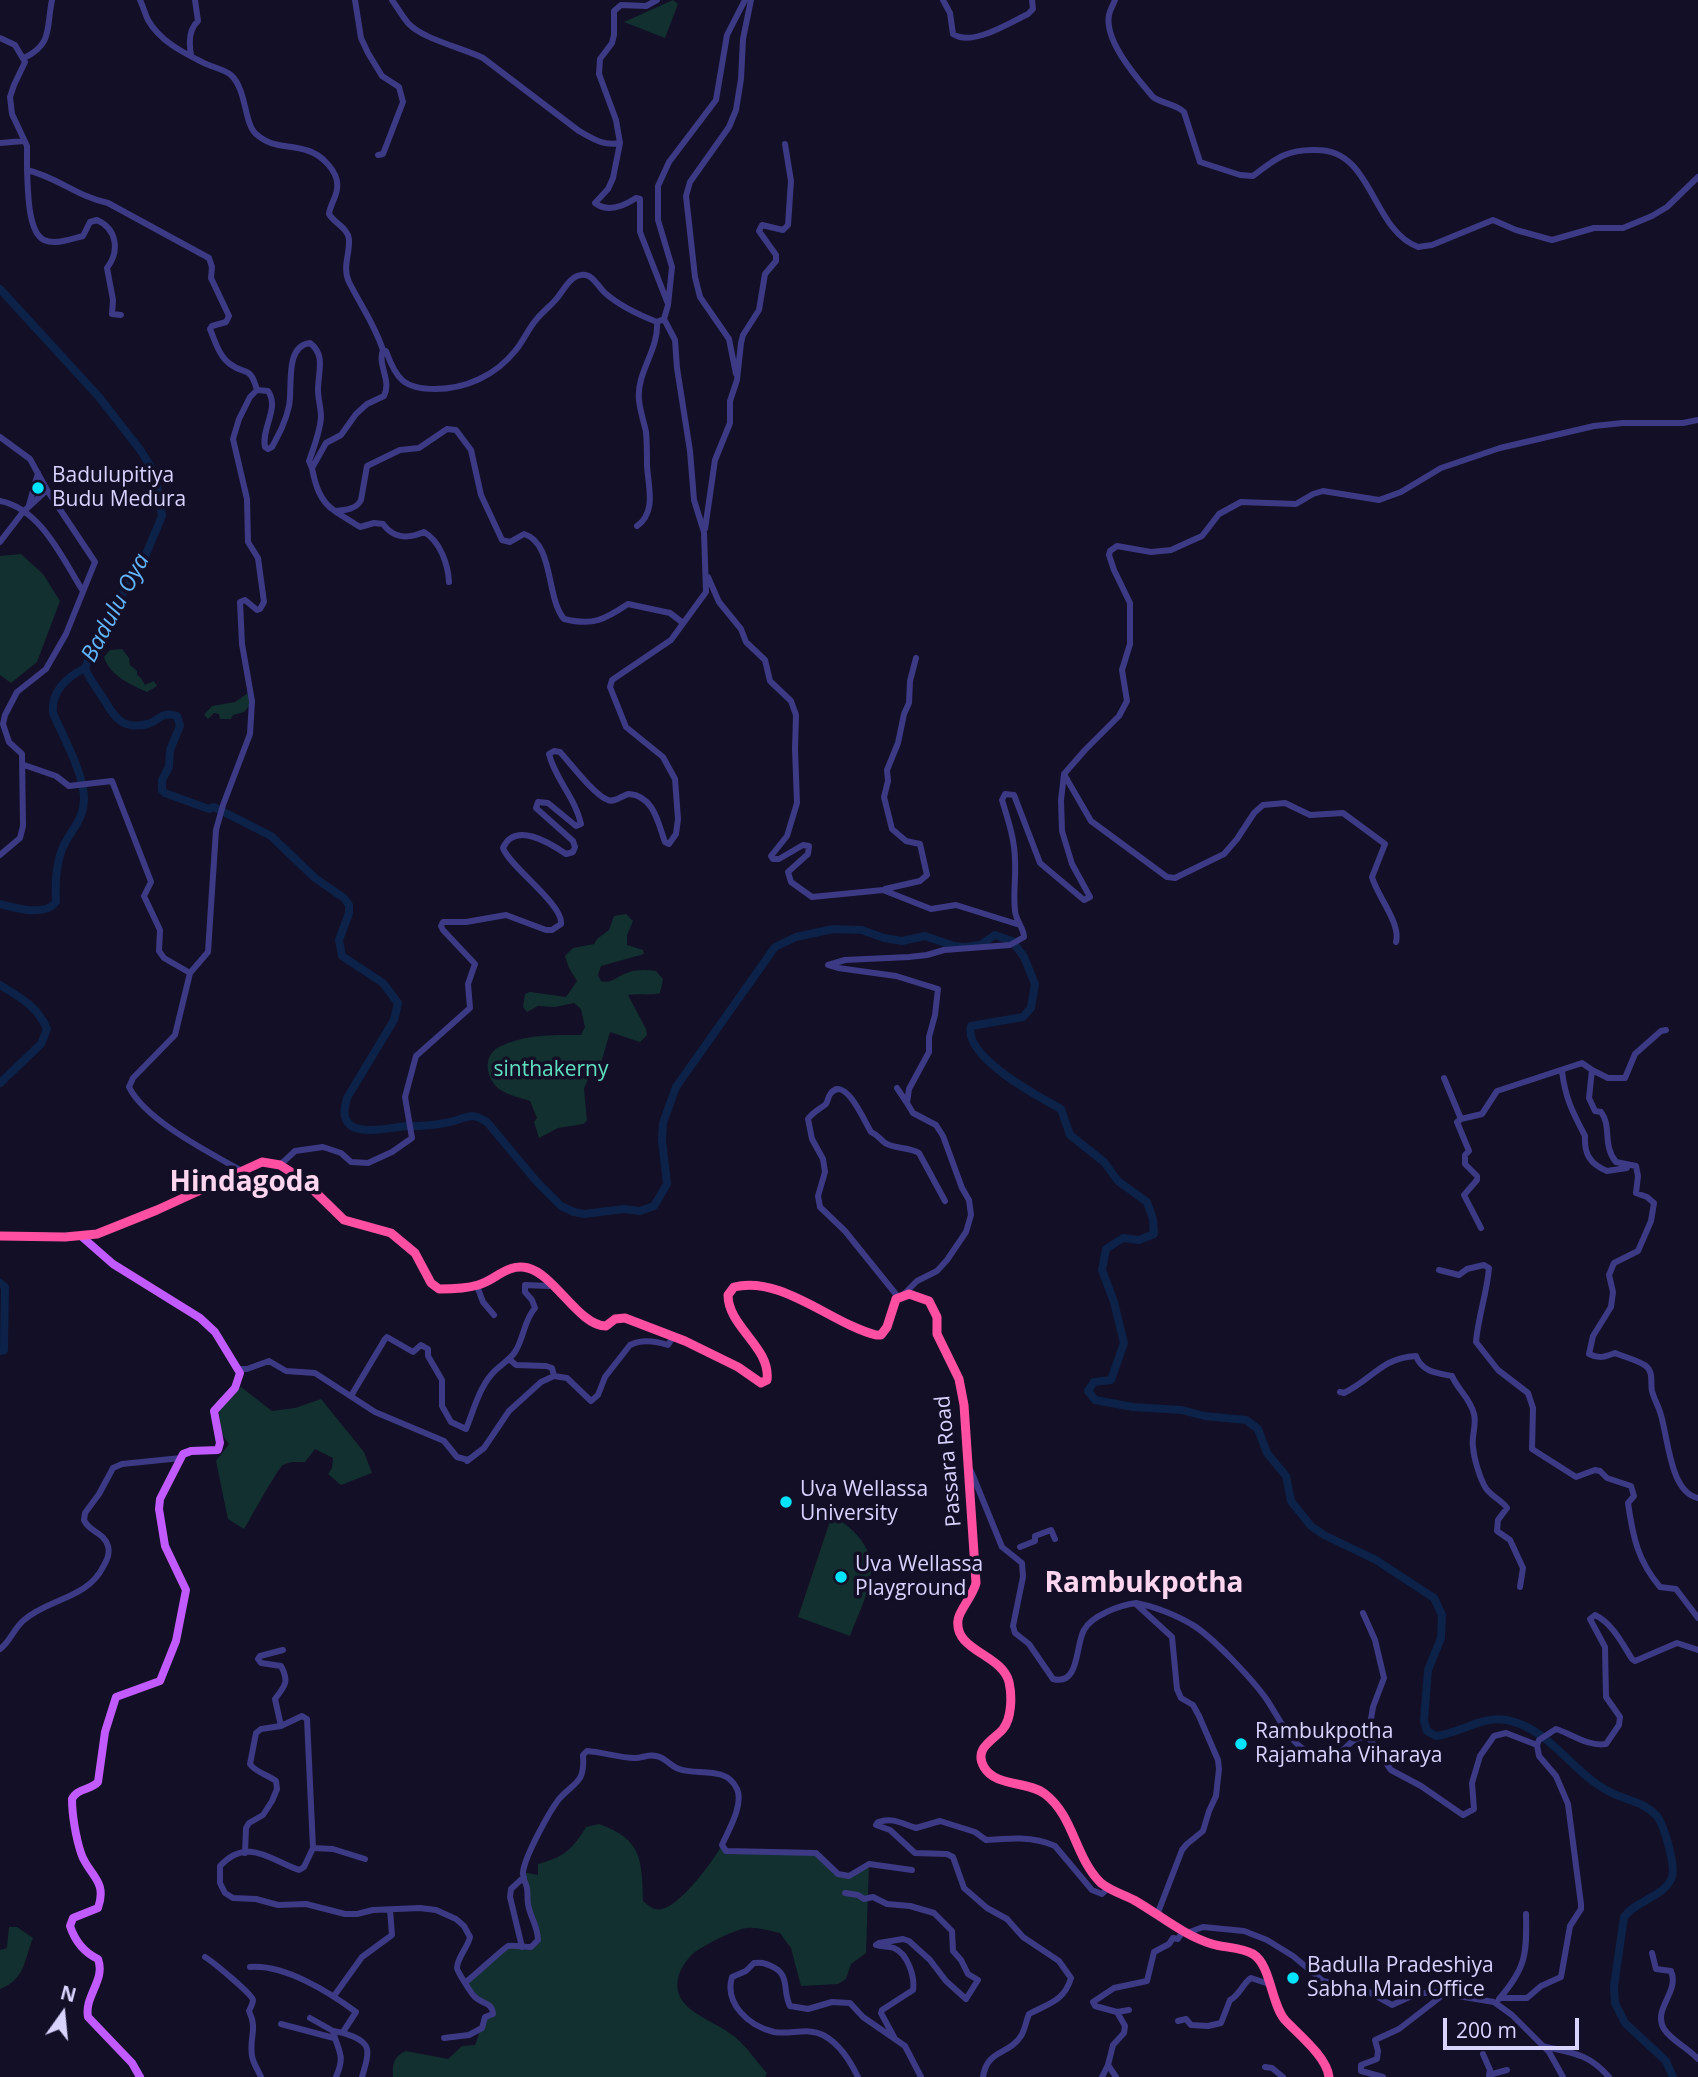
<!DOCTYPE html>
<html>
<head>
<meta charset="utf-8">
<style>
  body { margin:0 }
  #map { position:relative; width:1698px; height:2077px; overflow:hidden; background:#130f26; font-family:"Open Sans",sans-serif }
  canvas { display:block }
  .north { position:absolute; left:28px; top:1979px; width:70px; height:70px; -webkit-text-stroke:5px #130f26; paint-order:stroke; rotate:15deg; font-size:19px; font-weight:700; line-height:28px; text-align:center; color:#d9d4ff }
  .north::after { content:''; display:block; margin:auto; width:24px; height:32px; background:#d9d4ff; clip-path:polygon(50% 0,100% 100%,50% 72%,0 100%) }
  .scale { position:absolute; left:1443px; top:2018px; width:136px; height:32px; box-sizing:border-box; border:4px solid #d9d4ff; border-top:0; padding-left:9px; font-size:21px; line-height:24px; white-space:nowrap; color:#d9d4ff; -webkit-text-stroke:5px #130f26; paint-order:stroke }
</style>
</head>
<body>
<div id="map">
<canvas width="1698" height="2077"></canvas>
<div class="north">N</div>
<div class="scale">200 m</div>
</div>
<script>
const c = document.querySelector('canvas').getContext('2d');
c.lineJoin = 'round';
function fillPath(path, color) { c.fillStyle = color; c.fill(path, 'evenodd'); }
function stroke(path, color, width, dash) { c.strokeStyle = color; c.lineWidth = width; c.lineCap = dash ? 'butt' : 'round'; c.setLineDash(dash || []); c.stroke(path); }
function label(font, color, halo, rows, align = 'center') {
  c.font = font + ' "Open Sans",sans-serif'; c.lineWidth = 7; c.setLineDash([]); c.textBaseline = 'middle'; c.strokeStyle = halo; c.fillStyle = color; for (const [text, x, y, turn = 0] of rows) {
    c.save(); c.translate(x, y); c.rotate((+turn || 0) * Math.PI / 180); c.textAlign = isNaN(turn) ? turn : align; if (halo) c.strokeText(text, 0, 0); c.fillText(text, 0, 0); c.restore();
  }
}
const green = new Path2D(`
  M673 0 678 4 665 38 624 22Z
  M21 554 43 574 60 601 37 662 11 683 0 675V556Z
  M122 649 129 658 130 665 137 671V675L141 678 145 685 154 681 157 686 147 692C130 684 110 676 104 657L110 650Z
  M248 693 251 704 244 712 233 715 231 719H220L219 714 214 713 208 719 204 715 212 706 235 702Z
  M626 914 633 921 627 935V945L643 950 644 954 601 966 598 975 601 981C612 984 617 976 627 973 637 969 647 970 656 971L663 979 660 993C649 996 639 993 628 995L646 1029 647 1035 640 1042 610 1032 601 1063 591 1071 584 1089 587 1121 583 1124 558 1128 539 1138 534 1122 537 1118 530 1101C519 1097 509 1096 499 1089 486 1078 482 1056 499 1047 524 1034 554 1035 581 1035L585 1027 581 1009 574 1003 555 1007 538 1006 527 1012 523 1007 525 994 530 992 566 997 577 981 569 968 565 956 573 948 594 944 597 939 609 930 614 916Z
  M241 1387 272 1411 295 1408 321 1399 364 1452 372 1473 341 1485 328 1474 332 1468 333 1458 315 1449 305 1462C297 1462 290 1461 283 1465 278 1468 250 1519 244 1529L228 1519 216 1461 229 1444 221 1433 219 1409Z
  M832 1515C891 1552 871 1584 850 1636L798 1617Z
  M599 1824C642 1839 642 1860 643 1901 649 1906 654 1911 662 1909 681 1905 713 1861 722 1845L723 1849 816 1853 838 1874 849 1876 869 1864 866 1953 851 1964 846 1979 838 1984 801 1986 791 1948 780 1933C770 1931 757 1927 748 1928 738 1928 713 1941 703 1947 692 1952 683 1963 679 1975 668 2010 714 2019 735 2037 747 2047 756 2061 767 2073L765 2077H393C392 2064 394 2056 406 2051L448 2059 462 2046 475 2045 485 2017 493 2010 478 1999 466 1982 506 1946 531 1947 538 1940 523 1872 538 1875V1864C564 1857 572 1850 586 1827Z
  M9 1927H17L33 1938C24 1959 26 1979 0 1989V1950L7 1948Z`);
const river = new Path2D(`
  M0 289 99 397 141 451 155 474 162 516 141 566 109 614 85 668C67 677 51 691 53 713 63 737 84 773 84 799 84 818 73 828 65 843 56 860 55 884 56 902 45 917 15 908 0 904
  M85 668C90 680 98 690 105 701 115 719 124 730 148 724 161 720 160 711 177 716L180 726 170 750 169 767 162 780V790L165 793 209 809 214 807 271 836 315 878 344 898 349 905V913L339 940 342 956 383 983 398 1003 394 1020 347 1098C333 1143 383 1128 407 1126 420 1126 432 1126 445 1123 454 1122 463 1117 472 1116 477 1116 482 1119 487 1122L537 1182 561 1206 574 1212 584 1214 624 1209 640 1211 654 1206 667 1184 662 1140 663 1123 676 1087 775 947 796 937 833 929 862 930 884 938 902 941 925 936 954 946 965 947 980 945 995 935 1012 941 1024 957 1035 984 1031 1008 1023 1017 971 1026C963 1057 1039 1097 1061 1109L1070 1135 1104 1162 1118 1181 1147 1202 1153 1219 1154 1234 1139 1240 1123 1238 1106 1249 1102 1270 1114 1302 1124 1343 1111 1380 1094 1382 1088 1391 1095 1400 1133 1407 1182 1410 1204 1416 1246 1420 1258 1429 1267 1453 1286 1476 1291 1501 1311 1526 1324 1535 1376 1560 1434 1598 1442 1615 1441 1638 1428 1670 1424 1721 1427 1731 1436 1736C1460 1733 1484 1715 1507 1720 1551 1729 1572 1773 1610 1792 1627 1801 1643 1801 1657 1816 1664 1825 1676 1866 1672 1877 1665 1897 1636 1900 1624 1917L1614 1986 1615 2003 1625 2023 1666 2061 1673 2077
  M0 985C20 997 38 1007 47 1029L41 1044 0 1083
  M0 1283 5 1287 4 1350 0 1351`);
const minor = new Path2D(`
  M140 0C143 6 145 14 148 20 160 41 182 52 202 62 211 67 224 69 231 75 247 90 244 124 256 134 273 149 287 144 306 150 321 154 340 172 337 189 336 198 330 205 329 214 334 223 348 228 349 239 350 254 342 267 349 282 361 306 374 323 383 350
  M355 0 361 38 368 53 382 76 399 87 403 102 383 154 378 155
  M392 0C397 7 402 16 408 23 422 39 463 48 483 58L579 131C594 139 603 146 620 143
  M657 0 646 6 621 5 614 11V35L612 43 600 59 599 74 616 120 620 143 613 178 608 189 595 203C608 213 624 206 636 198L640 199V232L668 304
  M943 0 950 13 953 34C972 47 1009 23 1028 14L1033 9 1032 0
  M1115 0C1113 5 1110 10 1109 15 1104 41 1137 78 1153 97 1163 104 1176 104 1184 112L1200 162 1240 175 1253 176C1276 158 1287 149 1317 150 1373 150 1371 229 1418 247L1432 245 1493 220 1516 230 1552 240 1594 228H1623L1652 216 1667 207 1698 177
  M0 38 15 45 25 62 14 85 10 97 12 114 27 146V170C57 177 78 197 108 203L209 258 212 267 211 278 229 316 226 322 212 326 210 329C215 341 219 356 230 364 246 376 250 365 257 390
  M191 55C189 44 189 29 198 21L195 0
  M24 58C53 44 46 29 52 0
  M0 143 24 141
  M27 170C28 186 27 232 44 240 55 245 72 239 83 236L90 222 97 220C117 229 120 251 107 268L113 300 112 314 121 315
  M736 374 729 339 700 297 695 277 686 196 690 182 729 127 736 110 741 79 743 39 751 0
  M0 437 30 459 47 490 95 562 66 634 46 669 17 692 5 715 3 724 9 742 22 754 23 826 20 838 0 855
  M312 468C315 484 320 502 335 511 344 510 356 510 361 500L367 466 400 450 419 448 447 429 456 430 471 450 481 495 502 540 510 542 524 534C554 543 546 598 564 619 593 626 604 620 628 604L670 613 683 623
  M0 501C41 509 62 558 83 591
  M29 505 38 473
  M336 512 360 527 374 523 383 524C394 539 408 539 424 532 440 541 448 564 449 582
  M637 526C657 512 648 486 647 465 647 454 647 443 646 432 644 422 640 411 639 400 636 373 659 350 657 322
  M705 529 715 460 730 423V401L737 380 741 343 743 335 759 310 765 274 776 261V255L759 231 762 225 783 230 788 225 791 181 785 144
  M0 542 23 512 47 490
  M708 577 719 602 741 629 746 642 765 660 770 681 791 701 796 715 795 749 797 803 787 836 771 856 773 859H779L803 845 809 846 808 854 788 872 791 882 812 897 883 890 931 909 956 905 1020 925
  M24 765 56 776 69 786 112 781 150 879 151 882 144 896 160 930 159 951 164 958 190 973
  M1065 776 1091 821 1167 877 1175 878 1224 854 1237 839 1254 813 1263 805 1285 803 1310 815 1343 813 1385 844 1372 877C1377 896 1401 923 1396 942
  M885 889 920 881 927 875 920 844 906 841 892 829 884 797 888 781 887 770 898 743 904 714 909 703 910 681 916 658
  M1666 1030 1661 1031 1635 1054 1625 1078H1608L1592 1070 1589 1098 1595 1111 1601 1112C1612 1126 1602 1145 1616 1162L1636 1166 1638 1176 1636 1193 1647 1197 1654 1203 1651 1221 1638 1251 1614 1263 1609 1275 1613 1292 1611 1307 1593 1336 1589 1354C1599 1359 1605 1357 1615 1353 1624 1357 1638 1360 1646 1366 1654 1373 1650 1382 1652 1391 1654 1399 1658 1405 1660 1412 1668 1434 1669 1492 1698 1498
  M1562 1071C1565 1098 1573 1113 1585 1136 1584 1154 1590 1164 1607 1171L1627 1168
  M1444 1078 1461 1119 1482 1114 1497 1091 1582 1063 1592 1070
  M897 1088 907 1103
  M1461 1119 1457 1122 1469 1151 1465 1155V1164L1477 1176V1180L1464 1195 1481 1228
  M280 1165 295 1151 323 1147 341 1153 351 1162 368 1163 392 1152 412 1138 405 1097 416 1056 470 1008 468 984 475 964 443 930 441 926 443 922H466L506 915 546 930H552L561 924C564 905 509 866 503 848 515 821 550 843 566 854L573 852 575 847 573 841 536 808 538 802 548 803 576 826 581 824C575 797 555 779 549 754L554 751 560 752C571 764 594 795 608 800 614 803 623 795 629 794 654 796 658 823 665 842L669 844 676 834 678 819 675 779 663 757 626 727 610 687 612 680 671 640 706 592 704 532 694 500 690 451 677 368 675 340 664 319
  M242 1171C210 1153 145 1120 129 1087L133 1078 175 1035 190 973 208 952 216 830 223 805 250 734 252 701 242 644 240 602 245 600 257 610 260 609 264 602 258 558 248 542 247 499 233 439 239 419 250 397 257 390 268 391C280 408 261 428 265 447L268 449 272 447C279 434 286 421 289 406 293 388 284 346 310 343 326 355 318 372 318 390 318 399 321 408 321 417 320 432 314 447 309 461L312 468 326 443 341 435 356 414 367 404 384 396C392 380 377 365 383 350L386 351C396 379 404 389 435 389 466 389 496 375 515 351 523 342 528 329 536 320 543 311 552 305 558 297 564 289 571 276 581 275 593 273 598 287 605 293 620 306 639 315 657 322L664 319 668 305 672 267 658 220V186L669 162 716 100 727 35 745 0
  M1439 1270 1459 1275 1467 1269 1484 1265 1489 1268C1487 1293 1478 1317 1476 1342L1498 1370 1528 1393 1533 1408 1532 1449 1576 1477 1595 1470 1600 1471 1607 1478 1631 1486 1634 1496 1628 1503C1633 1538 1638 1561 1660 1587L1676 1589 1698 1618
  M477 1286 483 1302 494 1315
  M903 1295 917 1281 937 1271 947 1260 966 1232 971 1215 969 1200 962 1188 943 1136 936 1125 913 1113 907 1103 909 1089 929 1052V1037L935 1015 938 989 896 976 838 968 828 965 845 960 909 957 927 955 944 950 1010 945 1024 937C1024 928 1016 921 1015 911 1013 895 1016 877 1015 861 1015 840 1008 820 1002 800L1005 794 1014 795 1040 863 1084 900 1090 897 1072 864 1062 831 1061 800 1064 774 1085 750 1119 716 1127 701 1122 670 1130 644V603L1114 570 1109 555 1110 551 1117 546 1151 552 1171 550 1202 536 1219 514 1241 502 1296 504 1313 494 1323 491 1379 500 1401 492 1441 468 1500 448 1594 426 1623 423H1683L1698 420
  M899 1298 845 1231 820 1207 818 1196 825 1172 823 1159 812 1139 808 1119C813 1112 820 1109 826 1104 828 1101 828 1096 831 1093 846 1075 866 1125 871 1132 878 1135 879 1138 885 1143 894 1149 909 1147 919 1153L945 1201
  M509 1359 516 1365 546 1366 552 1368 554 1376
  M239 1369H247L269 1361 286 1371 315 1373 375 1412 444 1441 457 1457 468 1460
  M1340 1392 1344 1393C1373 1379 1381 1358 1416 1356 1422 1372 1437 1373 1452 1376 1458 1390 1470 1398 1474 1414 1477 1425 1471 1437 1473 1447 1474 1459 1479 1475 1484 1485 1489 1496 1501 1499 1507 1508L1498 1520 1497 1531 1510 1540 1523 1568 1520 1587
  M351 1396 385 1339 387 1337 413 1352 421 1345 428 1349V1356L442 1380V1406L451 1422 466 1429C473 1412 479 1389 491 1375 498 1366 509 1361 515 1352 524 1338 524 1320 535 1308L532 1300 525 1292V1285L549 1286 551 1283
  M467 1461 484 1448 509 1411 541 1382 554 1376 567 1378 591 1401 598 1395 605 1377 630 1345C642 1339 656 1341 668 1345L673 1337
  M971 1471 1002 1547 1022 1563 1023 1577 1013 1626 1015 1633 1029 1644 1053 1679C1080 1686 1075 1646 1084 1630 1091 1616 1120 1605 1136 1603 1153 1606 1176 1615 1191 1624 1211 1635 1254 1681 1267 1700 1280 1719 1292 1749 1316 1755 1348 1763 1344 1735 1368 1737L1391 1770 1421 1786 1463 1815 1474 1809 1472 1783 1480 1756 1494 1736 1506 1733 1537 1745
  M1020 1547 1035 1541V1536L1051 1530 1055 1539
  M1137 1605 1172 1637 1177 1689 1181 1698 1193 1705 1199 1716 1218 1760 1219 1769 1216 1796 1209 1811 1203 1831 1187 1844 1182 1850 1157 1915
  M1363 1613 1375 1640 1384 1678 1373 1707 1368 1737
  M0 1649C10 1642 14 1628 24 1620 48 1599 88 1598 103 1567 107 1560 110 1554 108 1546 105 1533 89 1532 84 1520L85 1513 99 1494 113 1468 122 1464 181 1458
  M281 1726 275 1699C286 1685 289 1681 281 1666L261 1663 258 1659 260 1656 283 1650
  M245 1853 246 1828 249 1823 263 1815 272 1801 277 1789 276 1781C268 1775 255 1772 250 1764L256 1733 261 1729 281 1726 302 1716 307 1719 313 1848
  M365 1859 333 1849 313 1848 304 1867 299 1870C272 1861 247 1836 220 1866V1883L225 1893 233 1898 256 1899 278 1905 306 1904 345 1914H357L373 1910 420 1908 436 1910 456 1919 464 1926 470 1937C468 1947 457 1958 457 1968 457 1971 471 1993 474 1996 482 2005 492 2001 493 2014L485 2017 482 2028 469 2035 444 2038
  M845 1893 858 1895 864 1899 873 1897 887 1904 910 1906 934 1913 952 1931 953 1951 961 1960 968 1974 978 1980 966 1999 946 1981 930 1960 909 1941 903 1939 879 1943 876 1945C882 1947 888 1946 894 1948 908 1954 915 1977 913 1990L882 2010 881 2013 894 2037
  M1187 1933 1203 1927 1244 1931 1267 1940 1293 1956 1323 1981 1367 1991 1392 2005 1416 1994 1434 1992 1494 2002 1512 2015 1549 2052 1563 2077
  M522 1947 510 1897 511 1889 524 1877
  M1652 1953 1656 1969 1671 1971C1680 1992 1652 2009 1664 2029 1672 2041 1688 2048 1698 2059
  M205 1957C213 1962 252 1994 253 2000 253 2002 250 2009 249 2011 258 2030 249 2036 252 2056 253 2063 258 2070 261 2077
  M250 1967C284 1964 329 1992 356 2012L343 2032
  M466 1982C473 1977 505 1947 508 1946 515 1945 524 1947 531 1947L538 1940C538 1926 530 1917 528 1904 527 1898 528 1893 527 1888 526 1883 522 1877 523 1872 525 1856 549 1812 559 1799 575 1781 585 1784 583 1755L587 1751C603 1752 619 1758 635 1758 642 1758 649 1754 656 1756 665 1757 670 1766 679 1769 697 1776 726 1765 737 1789 744 1805 728 1831 722 1845L726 1851 816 1853 838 1874 849 1876 869 1864 912 1870
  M334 1996 362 1957 392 1935 390 1910
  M1500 1998H1527L1541 1986 1561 1977 1570 1926 1581 1909V1904L1568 1804 1556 1776 1539 1756 1537 1745 1539 1740 1556 1729C1572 1734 1588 1747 1606 1744L1619 1725 1620 1717 1606 1697 1605 1647 1590 1619 1595 1615C1612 1623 1622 1643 1632 1659L1635 1661 1677 1643 1698 1650
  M1499 1999C1526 1968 1527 1954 1526 1914
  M1117 2012 1095 2006 1093 2002 1114 1988 1147 1981 1154 1952 1169 1944 1173 1938 1178 1939 1183 1931
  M310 2018 333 2031
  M1178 2021 1186 2019 1191 2025 1208 2026 1221 2023 1230 2000C1240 1995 1242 1984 1251 1978L1269 1984
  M281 2024 334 2038
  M1542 2046C1572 2053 1588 2053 1609 2077
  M1483 2054 1490 2070 1489 2075 1507 2070
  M1265 2067 1272 2068 1283 2077
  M336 2077C346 2054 338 2052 333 2031 342 2032 365 2038 367 2049 369 2057 364 2069 362 2077
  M858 2077C850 2061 840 2044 823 2035 808 2027 790 2035 774 2032 749 2026 724 2004 732 1977L746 1971 754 1963C761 1962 764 1963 771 1966 791 1974 782 1991 790 2006L808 2009 832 2002 850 2003 863 2017 905 2046 921 2077
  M983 2077C987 2049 1009 2055 1021 2036 1025 2030 1026 2021 1029 2014 1047 2004 1064 2002 1071 1978L1059 1961 1023 1937 1007 1919 987 1908 964 1888 953 1857 947 1854 915 1853 890 1830 876 1825 878 1822C894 1817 902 1824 916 1828L940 1821 975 1832 986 1840C1009 1838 1033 1836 1055 1846L1092 1890 1102 1894 1108 1888
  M1102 2077 1108 2065
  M1116 2077 1108 2065 1113 2045 1124 2033 1125 2026 1117 2012 1129 2010
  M1383 2077 1361 2071V2065L1377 2059 1378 2051 1375 2040 1399 2029 1439 1998`);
const major = new Path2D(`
  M81 1236 113 1264 200 1318 215 1332 240 1373 235 1388 214 1411 220 1443 218 1450 191 1451 183 1454 160 1499 159 1509 165 1546 186 1590 176 1641 160 1681 116 1697 105 1732 98 1782C91 1790 77 1788 72 1799 72 1815 76 1838 81 1853 88 1875 108 1880 98 1908L73 1918 70 1926C75 1941 83 1952 98 1959 106 1980 84 1996 88 2017L132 2063 140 2077`);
const highway = new Path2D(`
  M0 1236 65 1237 97 1234 157 1210 262 1162 280 1165 302 1179 344 1220 391 1233 415 1253 431 1283 439 1289C452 1289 465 1289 478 1285 496 1280 507 1263 528 1268 555 1275 579 1326 606 1326L615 1319 625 1318 685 1341 738 1367 761 1383 767 1380C771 1347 728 1327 728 1295L734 1287C781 1275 832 1324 876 1335H881L887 1327 896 1299 909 1294 929 1301 937 1317V1334L959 1379 964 1405 976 1583C973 1596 959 1610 958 1620 954 1651 1002 1654 1009 1682 1012 1695 1012 1718 1003 1729 994 1740 973 1748 984 1767 995 1787 1029 1781 1045 1794 1074 1816 1075 1858 1101 1883 1111 1891 1122 1894 1134 1900 1160 1915 1183 1935 1212 1944 1225 1948 1241 1947 1253 1954 1271 1965 1271 2004 1285 2020 1298 2034 1327 2057 1329 2077`);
const markers = [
  [38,488,7,"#00e5ff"],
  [786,1502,7,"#00e5ff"],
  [841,1577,7,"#00e5ff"],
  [1241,1744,7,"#00e5ff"],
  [1293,1978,7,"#00e5ff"]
];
const poiNames = [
  ["Badulupitiya",52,476],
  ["Budu Medura",52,500],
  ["Uva Wellassa",800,1490],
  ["University",800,1514],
  ["Uva Wellassa",855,1565],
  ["Playground",855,1589],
  ["Rambukpotha",1255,1732],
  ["Rajamaha Viharaya",1255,1756],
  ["Badulla Pradeshiya",1307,1966],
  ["Sabha Main Office",1307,1990]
];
const parkNames = [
  ["sinthakerny",551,1070]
];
const streetNames = [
  ["Passara Road",949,1461,-95]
];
const waterNames = [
  ["Badulu Oya",116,608,-62]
];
const districtNames = [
  ["Hindagoda",245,1183],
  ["Rambukpotha",1144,1584]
];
fillPath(green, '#12302f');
stroke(river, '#0c2248', 8);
stroke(minor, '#3d3a85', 6);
stroke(major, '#c25bff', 8);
stroke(highway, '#ff4fa3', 9);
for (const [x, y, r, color] of markers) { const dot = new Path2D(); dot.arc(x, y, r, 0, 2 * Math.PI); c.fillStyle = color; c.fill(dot); stroke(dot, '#130f26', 2.5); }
label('21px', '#d9d4ff', '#130f26', poiNames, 'left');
label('21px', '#5fe0c0', '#130f26', parkNames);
label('21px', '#d9d4ff', '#130f26', streetNames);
label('italic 23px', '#62b6ff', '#130f26', waterNames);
label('bold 28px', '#ffd6f0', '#130f26', districtNames);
</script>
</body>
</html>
